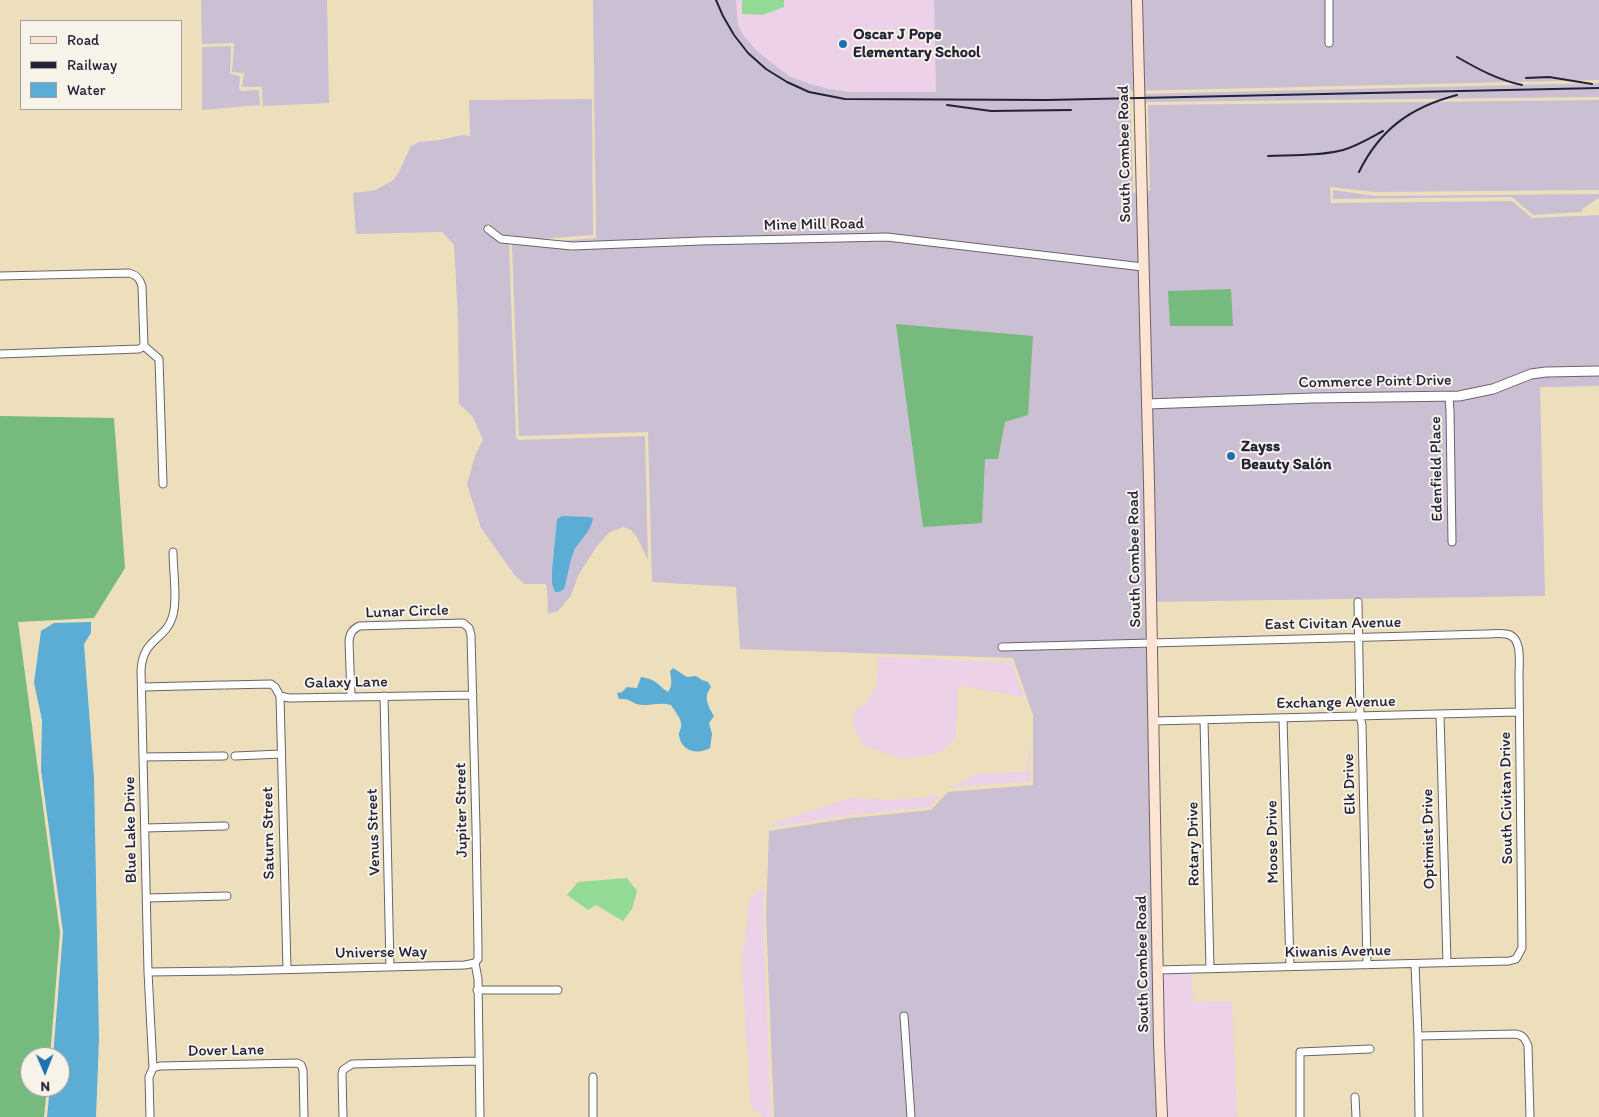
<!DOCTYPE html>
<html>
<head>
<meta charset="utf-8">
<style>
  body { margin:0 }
  #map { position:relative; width:1599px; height:1117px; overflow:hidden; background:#eedfbc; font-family:Itim,sans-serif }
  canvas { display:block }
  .legend { position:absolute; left:20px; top:20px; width:162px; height:90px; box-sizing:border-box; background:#f7f3e8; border:1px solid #a29fa3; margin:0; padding:6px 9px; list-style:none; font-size:15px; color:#22223b }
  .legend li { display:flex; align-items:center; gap:10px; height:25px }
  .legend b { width:25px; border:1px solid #a29fa3 }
  .north { position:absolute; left:20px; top:1047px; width:50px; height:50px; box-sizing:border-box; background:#f7f3e8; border:1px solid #a29fa3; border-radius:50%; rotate:179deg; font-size:14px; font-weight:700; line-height:20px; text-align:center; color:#22223b }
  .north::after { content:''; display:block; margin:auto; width:18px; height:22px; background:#1f6fb2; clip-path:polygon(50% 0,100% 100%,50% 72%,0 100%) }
</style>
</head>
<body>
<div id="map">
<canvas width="1599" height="1117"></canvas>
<ul class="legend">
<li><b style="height:6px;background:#fde3d1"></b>Road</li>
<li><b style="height:6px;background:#22223b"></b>Railway</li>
<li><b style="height:14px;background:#5badd6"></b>Water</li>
</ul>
<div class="north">N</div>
</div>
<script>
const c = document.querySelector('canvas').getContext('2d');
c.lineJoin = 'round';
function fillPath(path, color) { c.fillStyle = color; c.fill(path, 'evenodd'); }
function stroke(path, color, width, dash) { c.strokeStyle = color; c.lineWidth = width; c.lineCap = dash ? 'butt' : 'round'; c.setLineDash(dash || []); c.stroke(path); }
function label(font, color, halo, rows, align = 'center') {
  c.font = font + ' Itim,sans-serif'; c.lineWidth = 4; c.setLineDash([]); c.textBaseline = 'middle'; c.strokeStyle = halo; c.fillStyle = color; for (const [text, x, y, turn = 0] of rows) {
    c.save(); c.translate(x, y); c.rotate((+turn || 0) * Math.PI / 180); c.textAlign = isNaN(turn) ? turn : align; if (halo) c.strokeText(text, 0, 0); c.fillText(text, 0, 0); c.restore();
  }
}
const built = new Path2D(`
  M736 0H934L936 92H849L830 89 810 84 789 76 758 52 743 35 738 25Z
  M879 657 1011 662 1024 697 958 685 956 738 939 753 901 759 863 745 853 725 855 710 865 704 877 685Z
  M1030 739V781L950 788V787L979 773 1026 772Z
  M940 796 929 807 851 815 774 827 773 823 851 798 889 800Z
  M764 886 763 914 771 1117H763L750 1105 749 1063 746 1038 742 960 750 899Z
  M1192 973 1193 1002 1232 1001 1237 1117H1166L1162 974Z`);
const industrial = new Path2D(`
  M201 0H327L329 103 263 106 262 87H242L244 73 232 72 234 43 202 44Z
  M593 0H736L738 25 743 35 758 52 789 76 810 84 830 89 849 92H936L934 0H1599V80L1130 91 1133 193 1150 191 1148 105 1599 100V190L1375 192 1330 187 1331 203 1512 201 1532 218 1599 215V386L1540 387 1545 596 1145 602 1160 1117H774L766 914 769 831 851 818 931 810 948 792 1033 785V715L1013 658 740 649 736 587 652 582 648 432 519 436 512 245 596 238Z
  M231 46 230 74 240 76 239 88 241 91 259 90 260 105 202 110V47Z
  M1599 83V97L1147 102 1145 105 1147 188H1144L1142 94Z
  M592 99 593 235 541 239 503 235 488 223 484 230 499 242 509 244 516 438 519 440 645 436 648 560 637 537 631 530 623 527 610 532 597 546 579 574 570 597 558 611 548 614 547 586 545 584H525L516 577 481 528 467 484 475 456 483 440 473 417 459 404 458 319 454 245 442 232 356 234 353 193 376 190 393 180 399 172 411 146 419 142 439 140 462 135 470 136 469 100ZM557 519 576 548 569 564 565 584 556 537Z
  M1333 190 1375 196 1599 194V198L1582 209V212L1533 215 1512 197 1333 199Z`);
const green = new Path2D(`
  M742 0H784V7L762 15 742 14Z
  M627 878 637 891 632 909 623 921 596 905 588 910 567 895 578 882Z`);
const forest = new Path2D(`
  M1231 289 1233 326H1170L1168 291Z
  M896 324 1033 336 1028 415 1005 422 998 459H985L982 523 923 527Z
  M0 416 114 418 125 568 94 618 18 622 60 933 50 1057H30V1087H47L44 1117H0Z`);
const water = new Path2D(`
  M562 516 589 517 593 518C591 531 581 539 575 549 569 562 568 576 564 589L559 592H555L552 584V571L557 519Z
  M91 622V633L84 644 94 778 99 1039 96 1117H47L50 1087H60V1057H53L63 932 41 770 42 720 34 683 41 631 54 623Z
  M673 668 687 677 696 676 702 680 708 682 711 687C703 697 708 706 714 716L709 723 712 734 710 748C698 755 681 752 679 735 679 731 682 727 681 723 680 717 674 710 671 705 661 702 652 705 642 705 631 704 632 698 619 699L617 693 622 692 627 687 637 688 641 677C658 680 656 684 668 692 673 685 671 679 670 671Z`);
const minor = new Path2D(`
  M1329 0V43
  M488 229 501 239 572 246 701 241 887 237 1143 267
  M0 276 129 273C137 275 140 279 142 286L144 346
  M144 346 159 359 163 484
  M0 354 139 349 144 346
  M1449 397 1450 411 1452 542
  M1358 602 1360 716 1362 725 1367 965
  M1002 647 1486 634C1492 634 1499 633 1506 634 1523 636 1519 663 1519 675L1522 948 1516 959 1509 961 1158 970
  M226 685 271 684 275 687 280 696 289 698 473 695
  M143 687 223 685
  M280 696 287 969
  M351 696 349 641C350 633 352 630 359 626L463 623 469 628 471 635 476 827 478 947V959L475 963 478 979 480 1117
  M384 696 390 967
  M1440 715 1447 963
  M1283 718 1290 966
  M1204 720 1210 969
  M1153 721 1519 712
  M235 756 281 754
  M143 757 224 756
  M145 828 225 826
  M147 898 227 896
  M1415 964 1418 1036 1419 1117
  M233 971 465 965 475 963
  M148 972 229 971
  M477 990H558
  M904 1016 911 1117
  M1418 1036 1515 1034C1523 1035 1525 1038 1528 1046L1530 1117
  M153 1068 160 1066 297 1063 301 1065 303 1070 304 1117
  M593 1077V1117
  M1355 1097 1356 1117
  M150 1117 149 1077 153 1068 148 972 141 670C143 638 165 640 172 618 178 602 173 570 173 552
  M343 1117 342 1074 343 1070 352 1064 478 1061
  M1300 1117V1052L1370 1049`);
const tertiary = new Path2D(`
  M1147 404 1313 398 1459 396 1493 389 1531 374 1546 372 1599 371`);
const secondary = new Path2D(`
  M1137 0 1149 482 1159 1043 1162 1117`);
const rail = new Path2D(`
  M716 0 723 16 734 35 748 53 766 69 787 82 809 92 845 99 1047 100 1599 88
  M1457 57C1478 69 1498 80 1522 85
  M1526 78 1549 77 1592 84
  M947 105 991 111 1071 110
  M1268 156C1293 155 1319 156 1343 150 1357 146 1370 138 1383 131
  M1359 172C1380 129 1411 107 1457 95`);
const markers = [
  [843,44,5,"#1f6fb2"],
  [1231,456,5,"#1f6fb2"]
];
const poiNames = [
  ["Oscar J Pope",853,35],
  ["Elementary School",853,53],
  ["Zayss",1241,447],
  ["Beauty Salón",1241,465]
];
const streetNames = [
  ["South Combee Road",1125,154,-91],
  ["Mine Mill Road",814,225,-1],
  ["Commerce Point Drive",1375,382,-1],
  ["Edenfield Place",1437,469,-91],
  ["South Combee Road",1135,559,-91],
  ["Lunar Circle",407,612,-2],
  ["East Civitan Avenue",1333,624,-1],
  ["Galaxy Lane",346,683,-1],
  ["Exchange Avenue",1336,703,-1],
  ["Elk Drive",1350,784,-92],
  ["South Civitan Drive",1507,798,-91],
  ["Jupiter Street",462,810,-91],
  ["Blue Lake Drive",131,830,-91],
  ["Venus Street",374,832,-92],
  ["Saturn Street",269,833,-91],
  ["Optimist Drive",1429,839,-91],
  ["Moose Drive",1273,842,-91],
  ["Rotary Drive",1194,844,-91],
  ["Kiwanis Avenue",1338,952,-1],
  ["Universe Way",381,953,-1],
  ["South Combee Road",1143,964,-91],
  ["Dover Lane",226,1051,-1]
];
fillPath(built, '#ecd1e9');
fillPath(industrial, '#cbbfd4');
fillPath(green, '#93da94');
fillPath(forest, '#76ba7e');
fillPath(water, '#5badd6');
stroke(minor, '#696468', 9);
stroke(tertiary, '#696468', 11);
stroke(secondary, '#696468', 12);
stroke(minor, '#fff', 7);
stroke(tertiary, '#fff', 9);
stroke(secondary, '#fde3d1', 10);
stroke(rail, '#22223b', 2);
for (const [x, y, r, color] of markers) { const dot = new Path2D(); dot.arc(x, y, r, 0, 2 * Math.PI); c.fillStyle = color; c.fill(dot); stroke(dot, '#f7f3e8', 2); }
label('bold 16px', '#22223b', '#f7f3e8', poiNames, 'left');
label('16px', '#22223b', '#f7f3e8', streetNames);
</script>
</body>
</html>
